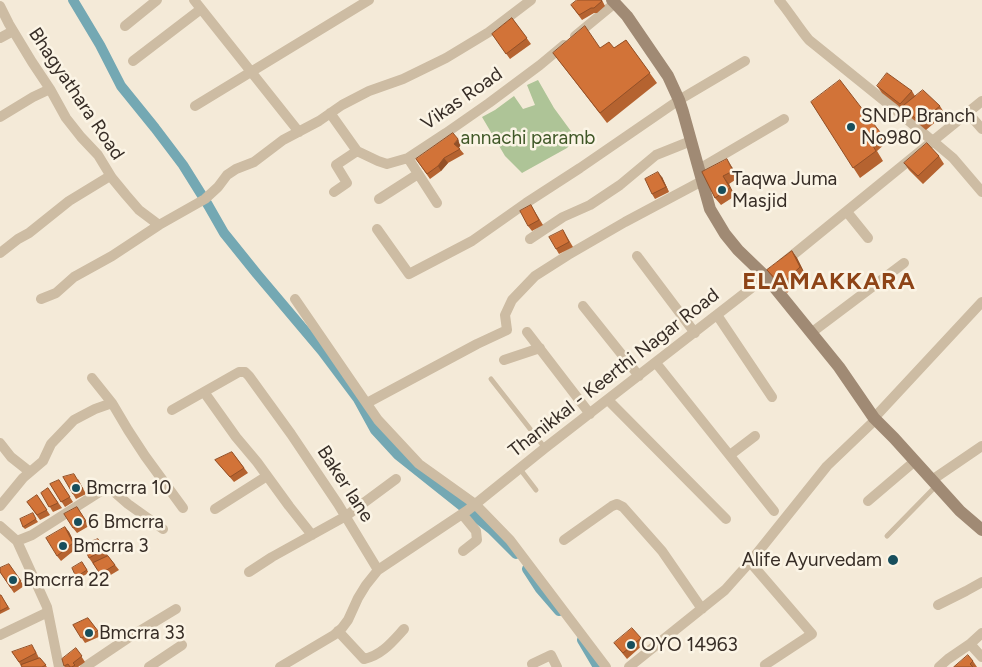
<!DOCTYPE html>
<html>
<head>
<meta charset="utf-8">
<style>
  body { margin:0 }
  canvas { display:block; background:#f4ead8 }
</style>
</head>
<body>
<canvas width="982" height="667"></canvas>
<script>
const c = document.querySelector('canvas').getContext('2d');
c.lineJoin = 'round';
function fillPath(path, color) { c.fillStyle = color; c.fill(path, 'evenodd'); }
function stroke(path, color, width, dash) { c.strokeStyle = color; c.lineWidth = width; c.lineCap = dash ? 'butt' : 'round'; c.setLineDash(dash || []); c.stroke(path); }
function label(font, color, halo, rows, align = 'center') {
  c.font = font + ' Figtree,sans-serif'; c.lineWidth = 5; c.setLineDash([]); c.textBaseline = 'middle'; c.strokeStyle = halo; c.fillStyle = color; for (const [text, x, y, turn = 0] of rows) {
    c.save(); c.translate(x, y); c.rotate((+turn || 0) * Math.PI / 180); c.textAlign = isNaN(turn) ? turn : align; if (halo) c.strokeText(text, 0, 0); c.fillText(text, 0, 0); c.restore();
  }
}
const green = new Path2D(`
  M538 80 554 108 576 138 567 148 522 173 505 156 482 117 495 110 514 96 523 109 535 105 527 85Z`);
const canal = new Path2D(`
  M73 0 100 45 121 86 155 128 183 165 208 205 224 233 257 274 322 351 358 399 375 430 398 455 491 529 516 554
  M527 569 540 589 559 611
  M582 640 598 667`);
const lane = new Path2D(`
  M491 379 545 448
  M520 469 536 490
  M887 536 936 486`);
const street = new Path2D(`
  M194 0 299 132
  M779 0C790 13 798 27 809 40L897 111 953 158 982 192
  M0 6 9 24 32 62 50 89 66 118 81 137 98 155 112 178 126 195 139 210 159 225 112 256 74 277 56 293 41 299
  M125 26 157 0
  M575 36 615 3
  M0 38 13 31
  M133 61 201 9
  M195 106 369 0
  M330 113 357 151 378 161 387 164 408 158 446 133 489 103 540 65 564 45
  M968 113 982 129
  M0 117 33 97 50 89
  M408 158 437 203
  M699 169 784 119
  M334 192 347 183 336 165 357 151
  M379 199 418 174
  M847 212 868 238
  M159 225 205 199 218 187 227 175 236 169 254 162 283 140 319 121 342 105 369 91 403 79 446 58 489 32 531 0
  M377 229 409 274 472 241 526 203 580 168 679 100 745 61
  M530 239 563 217 590 205 620 185 656 155 691 141
  M0 253 18 239 29 233 69 201 110 176
  M637 256 695 333
  M783 263 982 101
  M295 299 378 420 419 464 475 504 510 540 606 667
  M583 306 639 376
  M717 315 772 397
  M527 332 590 414
  M811 333 904 263
  M504 360 540 348
  M656 363 774 511
  M92 378 112 403 128 430 145 456 183 508
  M204 392 236 437 257 462 289 506 312 535
  M608 400 726 519
  M367 403 477 344 507 330 505 315 512 300 535 276 568 255 625 222 702 181
  M172 410 239 372H245L249 376 291 434 338 504 378 570
  M0 443 11 457 30 472
  M730 455 755 436
  M932 480 982 446
  M868 501 915 461
  M0 506 23 478 43 461 51 444 74 420 95 409 112 403
  M215 509 267 476
  M462 514 476 531 477 540 463 551
  M0 526 17 541 47 607 59 667
  M564 540 612 506 617 504 623 507 662 551 702 609
  M17 541 32 535 101 491 112 490 128 504 163 529
  M750 562 812 634 765 665 766 667
  M249 572 272 557 346 516 396 479
  M938 605 966 591 982 582
  M338 631 364 659C382 655 392 642 404 629
  M0 635 48 612
  M970 644 982 657
  M532 664 551 655 557 667
  M85 667 128 638 176 609
  M149 667 182 645
  M280 667 334 635 342 628 348 620 358 598 366 585 378 570 468 510 545 448 772 272
  M629 667 725 590 750 562 827 466 872 423 874 418 982 302
  M939 667 948 659 970 644 982 633`);
const secondary = new Path2D(`
  M612 0 627 16 668 76 679 100 683 112 710 209 725 234 738 250 766 277 839 367 874 418 894 438 960 511 982 530`);
const wall = new Path2D(`
  M602 0 605 6 597 13H594L582 20 571 5Z
  M512 18 531 44 510 59 492 34Z
  M626 40 657 83 607 123 553 53 600 48H614Z
  M877 86 912 91 915 96 940 106 945 114 926 130 908 115 905 111 882 93Z
  M811 102 880 132 887 142 877 151 883 161 860 178Z
  M461 144 459 148 464 154 448 163 441 171 430 179 416 159Z
  M939 156 944 164 923 184 909 170 904 163Z
  M732 167 738 178 729 184 735 196 721 205 715 198 702 172Z
  M662 177 669 192 655 199 652 194Z
  M531 205 543 225 532 231 528 226Z
  M563 230 573 247 559 254 556 249Z
  M792 251 797 258 805 274 787 293 772 277 767 270Z
  M232 452 248 473 234 482 215 460Z
  M78 479 86 494 76 499 73 494Z
  M59 480 73 502 65 507 50 484Z
  M48 488 62 508 53 512 41 493Z
  M37 495 50 515 40 520 27 502Z
  M77 507 89 526 77 533 73 528Z
  M34 516 38 522 25 529 23 527Z
  M65 527 69 532 77 548 61 561 57 556Z
  M98 539 103 547 108 556 119 570 104 579 89 558Z
  M82 562 89 573 77 579 76 577Z
  M9 564 24 586 14 593 0 572Z
  M0 595 10 609 0 614Z
  M88 618 101 636 85 643 73 625Z
  M641 638 645 643 627 659 614 643Z
  M76 648 85 662 78 667H65L64 666Z
  M35 650 39 658H40L47 667H22L12 652Z
  M973 661 977 667H954Z`);
const shadedWall = new Path2D(`
  M458 139 461 144 458 149 454 144Z
  M444 158 448 163 441 171 438 166Z
  M727 159 732 167 738 178 733 171Z
  M658 172 662 177 669 192 666 187Z
  M723 176 729 184 735 196 730 188Z
  M792 251 797 258 805 274 800 267Z
  M65 527 69 532 77 548 73 543Z
  M98 539 103 547 108 557 103 550Z`);
const building = new Path2D(`
  M577 0H601L602 1 594 8H591L579 15 571 5Z
  M512 18 527 38 506 54 492 34Z
  M585 26 600 48 609 42 614 48 626 40 650 73 600 113 553 53Z
  M887 73 912 91 900 104 877 86Z
  M840 80 880 132 870 141 876 151 853 168 811 102Z
  M923 90 940 106 920 122 902 107Z
  M453 133 458 139 454 144 460 149 444 158 438 166 427 174 416 159Z
  M927 143 939 156 918 176 904 163Z
  M727 159 733 171 723 176 730 188 715 198 702 172Z
  M658 172 666 187 652 194 645 179Z
  M531 205 539 220 528 226 520 211Z
  M563 230 569 242 556 249 549 237Z
  M792 251 800 267 781 285 767 270Z
  M232 452 244 468 230 477 215 460Z
  M74 474 83 489 73 494 63 477Z
  M59 480 70 497 61 502 50 484Z
  M48 488 58 503 49 507 41 493Z
  M37 495 47 510 37 515 27 502Z
  M77 507 86 521 73 528 64 514Z
  M33 513 36 519 23 527 20 519Z
  M65 527 73 543 57 556 46 538Z
  M98 539 103 550 89 558 83 545Z
  M108 556 115 565 100 574 93 563Z
  M82 562 87 570 76 577 72 568Z
  M9 564 21 581 11 588 0 572V568Z
  M0 595H1L8 607 0 611Z
  M88 618 98 631 81 638 73 625Z
  M632 628 641 638 623 653 614 643Z
  M32 645 36 653 19 662 12 652Z
  M76 648 82 656 73 663 75 665 72 667H70L68 664 64 666 62 659Z
  M968 655 973 661 970 664 973 667H954Z
  M40 658 46 665 42 667H22L21 665Z`);
const markers = [
  [851,127,5,"#174e5c"],
  [722,190,5,"#174e5c"],
  [76,488,5,"#174e5c"],
  [78,522,5,"#174e5c"],
  [63,546,5,"#174e5c"],
  [893,560,6,"#174e5c"],
  [13,580,5,"#174e5c"],
  [89,633,5,"#174e5c"],
  [631,645,5,"#174e5c"]
];
const streetNames = [
  ["Bhagyathara Road",76,94,56],
  ["Vikas Road",462,99,-35],
  ["Thanikkal - Keerthi Nagar Road",614,373,-38],
  ["Baker lane",345,484,57]
];
const poiNames = [
  ["SNDP Branch",861,116],
  ["No980",861,138],
  ["Taqwa Juma",732,179],
  ["Masjid",732,201],
  ["Bmcrra 10",86,488],
  ["6 Bmcrra",88,522],
  ["Bmcrra 3",73,546],
  ["Alife Ayurvedam",882,560,"right"],
  ["Bmcrra 22",23,580],
  ["Bmcrra 33",99,633],
  ["OYO 14963",641,645]
];
const parkNames = [
  ["annachi paramb",528,138]
];
const districtNames = [
  ["ELAMAKKARA",829,282]
];
fillPath(green, '#aec497');
stroke(canal, '#74a8b3', 10);
stroke(lane, '#cdbca3', 5);
stroke(street, '#cdbca3', 10);
stroke(secondary, '#a08a74', 12);
fillPath(wall, '#b56330');
fillPath(shadedWall, '#935027');
fillPath(building, '#d27338');
stroke(building, '#935027', 1);
for (const [x, y, r, color] of markers) { const dot = new Path2D(); dot.arc(x, y, r, 0, 2 * Math.PI); c.fillStyle = color; c.fill(dot); stroke(dot, '#fbf4e5', 2); }
label('19px', '#372d26', '#fbf4e5', streetNames);
label('19px', '#372d26', '#fbf4e5', poiNames, 'left');
label('19px', '#3f5727', '#fbf4e5', parkNames);
c.letterSpacing = '1px';
label('bold 24px', '#8e4417', '#fbf4e5', districtNames);
c.letterSpacing = '0px';
</script>
</body>
</html>
